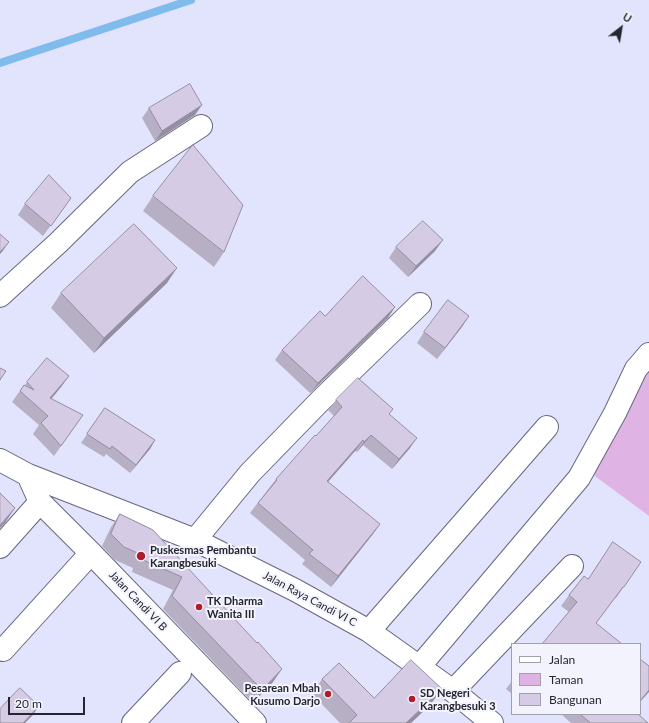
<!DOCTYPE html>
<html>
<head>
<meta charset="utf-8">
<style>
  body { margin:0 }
  #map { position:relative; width:649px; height:723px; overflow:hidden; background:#e2e4fe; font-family:Lato,sans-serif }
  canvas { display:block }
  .legend { position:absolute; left:511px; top:643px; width:130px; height:72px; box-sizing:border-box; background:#f2f3fd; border:1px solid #a0a1ab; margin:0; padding:5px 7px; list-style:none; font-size:12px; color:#24252f }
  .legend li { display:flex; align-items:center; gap:8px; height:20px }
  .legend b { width:20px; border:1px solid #a0a1ab }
  .north { position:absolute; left:601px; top:8px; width:40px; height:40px; -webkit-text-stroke:3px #f2f3fd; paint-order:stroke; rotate:31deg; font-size:11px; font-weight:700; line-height:16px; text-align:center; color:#24252f }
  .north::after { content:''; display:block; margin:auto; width:14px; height:18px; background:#24252f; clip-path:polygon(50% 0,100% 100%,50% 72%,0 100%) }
  .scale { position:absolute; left:8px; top:697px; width:77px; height:18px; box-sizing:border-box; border:2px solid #24252f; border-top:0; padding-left:5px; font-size:12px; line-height:14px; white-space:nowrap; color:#24252f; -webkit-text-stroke:3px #f2f3fd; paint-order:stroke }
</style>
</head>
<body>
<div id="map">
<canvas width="649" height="723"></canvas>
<ul class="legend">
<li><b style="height:5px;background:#fff"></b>Jalan</li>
<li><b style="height:11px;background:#dfb4e4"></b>Taman</li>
<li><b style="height:11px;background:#d5cbe4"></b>Bangunan</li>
</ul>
<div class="north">U</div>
<div class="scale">20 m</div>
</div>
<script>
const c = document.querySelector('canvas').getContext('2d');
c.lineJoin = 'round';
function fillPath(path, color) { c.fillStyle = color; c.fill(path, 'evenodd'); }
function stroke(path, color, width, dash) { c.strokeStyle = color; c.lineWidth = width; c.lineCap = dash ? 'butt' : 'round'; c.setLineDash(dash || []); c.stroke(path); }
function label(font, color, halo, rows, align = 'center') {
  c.font = font + ' Lato,sans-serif'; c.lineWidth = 4; c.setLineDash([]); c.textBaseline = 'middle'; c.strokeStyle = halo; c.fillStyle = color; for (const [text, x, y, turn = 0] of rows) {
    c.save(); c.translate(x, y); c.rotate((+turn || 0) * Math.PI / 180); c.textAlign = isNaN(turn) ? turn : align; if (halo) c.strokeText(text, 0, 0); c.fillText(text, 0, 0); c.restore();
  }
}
const green = new Path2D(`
  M649 365V516L588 471Z`);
const stream = new Path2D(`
  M0 63 191 0`);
const minor = new Path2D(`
  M0 296 58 243 130 172 201 126
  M0 460 28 475 195 540 295 590 369 631 453 691 492 723
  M28 475 40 502 91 553 255 723
  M195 540 250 473 319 402 420 304
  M0 547 40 502
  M369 631 547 427
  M3 650 91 553
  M419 667 579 478 615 413 636 369 649 354
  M453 691 572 566
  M133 723 180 673`);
const wall = new Path2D(`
  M149 108 195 115 155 141 142 118Z
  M153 196 224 252 214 267 143 211Z
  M71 198 43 236 18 215 25 204Z
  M396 247 435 251 408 277 389 258Z
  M167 283 94 353 51 308 61 293Z
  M325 316 388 318 310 393 275 360 282 350Z
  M469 316 437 359 417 343 424 332Z
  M69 376 61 387 51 399 83 415 54 456 33 434 39 425 12 402 24 385H25L27 382Z
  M336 400 389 414 410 448 392 469 363 445 357 452 355 451 328 482 380 524 373 534 331 587 302 564 305 560 250 513 276 479 316 436 334 416 328 410Z
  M105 408 155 440 150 449 130 473 106 454 104 457 81 443Z
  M120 514 153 530 273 682 253 703 163 609 173 590 132 572 133 568 115 560 102 546 111 527Z
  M641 562 616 598V597L596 623 569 612 561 606 569 595 588 579Z
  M322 679 374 698 431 704 411 723H340L312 694Z
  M512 681V694L506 689Z
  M561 714H638L648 723H571Z`);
const shadedWall = new Path2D(`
  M202 105 195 115 155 141 162 131Z
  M443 240 435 251 408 277 416 266Z
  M9 242 2 252 0 254V252Z
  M177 268 167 283 94 353 104 338Z
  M395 307 388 318 310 393 318 383Z
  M469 316 462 327 437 359 445 348Z
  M69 376 61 387 43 409 50 398Z
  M371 435 363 445 357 452 364 442Z
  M417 438 410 448 392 469 399 459Z
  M155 440 150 449 130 473 136 465Z
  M363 440 355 451 320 491 327 481Z
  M15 508 5 523 0 528V525Z
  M380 524 373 534 331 587 338 576Z
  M282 669 273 682 253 703 262 690Z
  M442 689 431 704 411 723H406Z
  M649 690V692L640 702V701Z
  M39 706 32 716 25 723H23Z`);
const building = new Path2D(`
  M190 84 202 105 162 131 149 108Z
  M193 145 243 205 224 252 153 196Z
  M49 175 71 198 51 226 25 204Z
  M423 221 443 240 416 266 396 247Z
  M134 224 177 268 104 338 61 293Z
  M0 234 9 242 0 252Z
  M363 276 395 307 318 383 282 350 320 311 325 316Z
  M448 300 469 316 445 348 424 332Z
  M47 358 69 376 50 398 83 415 61 446 41 423 48 416 20 391 24 385 34 390 27 382Z
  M0 368 6 371 0 380Z
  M358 378 393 409 389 414 417 438 399 459 371 435 364 442 363 440 327 481 380 524 338 576 309 554 313 550 258 503 277 480 276 479 315 435 316 436 342 407 336 400Z
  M105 408 155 440 136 465 112 446 110 449 87 434Z
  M0 493 15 508 1 524 0 526Z
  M120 514 153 530 243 628 257 643 258 642 282 669 262 690 172 596 182 577 141 559 142 555 124 547 111 534Z
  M613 542 641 562 624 587H623L596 623 622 644H542L577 602 569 595 584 576 588 579Z
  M640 659 649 666V690L640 701Z
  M411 660 442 689 406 723H349L357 715 322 679 339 663 374 698Z
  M20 688 39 706 23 723H0V709Z
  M580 714H638L648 723H591Z`);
const markers = [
  [141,556,5,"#af1d2b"],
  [199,607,4,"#af1d2b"],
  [328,694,4,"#af1d2b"],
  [412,699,4,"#af1d2b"]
];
const poiNames = [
  ["Puskesmas Pembantu",150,550],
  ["Karangbesuki",150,563],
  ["TK Dharma",207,601],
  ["Wanita III",207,614],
  ["Pesarean Mbah",320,688,"right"],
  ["Kusumo Darjo",320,701,"right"],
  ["SD Negeri",420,693],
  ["Karangbesuki 3",420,706]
];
const streetNames = [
  ["Jalan Raya Candi VI C",310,599,28],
  ["Jalan Candi VI B",138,601,46]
];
fillPath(green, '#dfb4e4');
stroke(stream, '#80bceb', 8);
stroke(minor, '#66677e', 24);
stroke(minor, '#fff', 22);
fillPath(wall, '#b7afc4');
fillPath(shadedWall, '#958ea0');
fillPath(building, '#d5cbe4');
stroke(building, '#958ea0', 1);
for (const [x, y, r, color] of markers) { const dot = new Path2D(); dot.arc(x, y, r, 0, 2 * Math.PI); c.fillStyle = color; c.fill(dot); stroke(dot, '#f2f3fd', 1.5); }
label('bold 11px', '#24252f', '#f2f3fd', poiNames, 'left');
label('11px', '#24252f', '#f2f3fd', streetNames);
</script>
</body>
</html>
